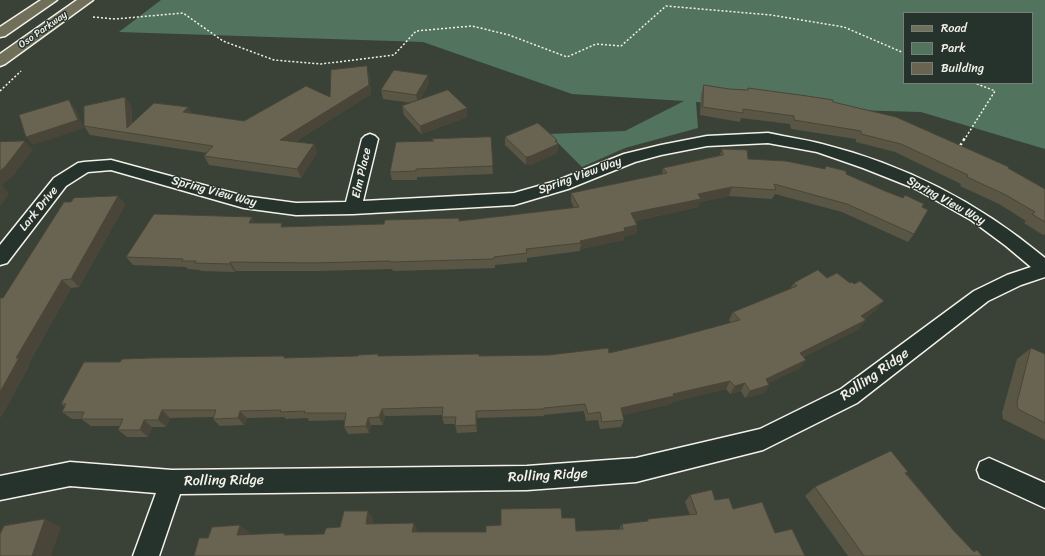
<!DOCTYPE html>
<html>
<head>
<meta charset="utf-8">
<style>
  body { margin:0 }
  #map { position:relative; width:1045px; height:556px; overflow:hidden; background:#3a4238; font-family:Sriracha,sans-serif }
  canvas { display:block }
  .legend { position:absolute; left:903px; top:12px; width:130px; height:72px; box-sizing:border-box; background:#26332d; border:1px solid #787f78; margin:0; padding:5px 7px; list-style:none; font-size:12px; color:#f4f1e8 }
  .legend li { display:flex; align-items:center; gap:8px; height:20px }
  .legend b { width:20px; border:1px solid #787f78 }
</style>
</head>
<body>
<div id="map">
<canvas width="1045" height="556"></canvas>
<ul class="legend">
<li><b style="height:5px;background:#706f59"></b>Road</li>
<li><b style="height:11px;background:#52745e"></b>Park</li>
<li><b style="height:11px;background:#686451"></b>Building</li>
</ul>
</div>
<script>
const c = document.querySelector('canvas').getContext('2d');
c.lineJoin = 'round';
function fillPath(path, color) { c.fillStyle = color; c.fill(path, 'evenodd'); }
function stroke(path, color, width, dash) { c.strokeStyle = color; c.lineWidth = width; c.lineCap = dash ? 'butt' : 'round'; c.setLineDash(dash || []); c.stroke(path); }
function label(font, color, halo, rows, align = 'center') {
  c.font = font + ' Sriracha,sans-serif'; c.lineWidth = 3; c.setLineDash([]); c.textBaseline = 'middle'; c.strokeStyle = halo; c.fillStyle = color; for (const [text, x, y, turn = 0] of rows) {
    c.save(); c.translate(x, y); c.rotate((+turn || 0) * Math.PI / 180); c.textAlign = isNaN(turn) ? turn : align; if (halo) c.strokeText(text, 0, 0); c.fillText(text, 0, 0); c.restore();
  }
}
const green = new Path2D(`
  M161 0H1045V149L921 112 781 108 696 102 698 128 625 148 582 167 549 134 625 131 684 101 572 94 423 42 119 32ZM904 13H1032V83H904Z`);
const pathFar1 = new Path2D(`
  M93 17 115 19 183 13 223 41 274 60 321 64 394 55 416 31 472 26 509 35 567 57 596 44 621 46 666 6 771 15 844 27 904 53
  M0 91 21 71
  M966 137 995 91 975 83`);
const path = new Path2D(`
  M960 146 966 136`);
const minor = new Path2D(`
  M768 133C786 137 804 139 822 144 906 165 979 203 1045 258V277L1021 285 988 301 857 403 763 450 636 482 527 490 180 494 159 556H133L156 493 70 486 0 500V476L70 462 172 470 527 466 636 458 760 429 841 389 974 291 1007 275 1031 267 1006 246 971 220 916 189 863 168 817 152 768 143 707 146 661 155 635 162 568 189 514 205 353 214 296 215 244 208 111 170 88 172 66 186 7 263 0 265V245L54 178 78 163 84 162 111 160 244 196 296 203 346 202 362 139 365 136 370 134 375 136 378 139 363 201 514 193 556 181 624 154 661 145 707 136Z
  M989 458 1045 483V508L980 478 977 470 980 462Z`);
const primary = new Path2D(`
  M41 0H57L5 36 0 37V27Z
  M77 0H93L5 64 0 66V54Z`);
const wall = new Path2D(`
  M367 66 369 75 371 94 295 142 314 144 317 153 301 178 209 165 204 156 207 153 90 135 84 126 131 105 132 124 188 107 192 114 244 121 330 97Z
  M429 83 420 100 467 117 421 134 404 115 402 106 412 103 383 99 381 90Z
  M704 85 729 89 747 90 748 88 833 102 1008 168 1045 189V234L1043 235 1024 223 1026 221 999 204 960 186 961 184 895 152 856 142V139L791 129 790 124 741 118 740 122 700 115 701 94Z
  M491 137 493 174 417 177V180H392L390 172 432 141V139Z
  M505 137 557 140V143L558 144 557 153 531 165H526L505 145Z
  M722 149 748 159 825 169 826 166 922 207 914 234 908 242 842 212 775 194 772 199 729 196 700 202 698 207 635 221 637 225 636 234 624 236V240L580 249V251L527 258V262L495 265V268L393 271 392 269 318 271H236L235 272 201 271 200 270 188 269 186 267 133 265 126 257 255 223 284 227 384 224 459 221 574 208 571 201V193L662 174 663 168 720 155Z
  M118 196 125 205 79 287 71 288 28 365 29 366 1 417H0V298H3L71 202Z
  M827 278 877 309 864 319 859 329 803 357 806 360 800 368 768 383 769 385 764 393 745 398 741 391 730 394 726 389 672 402 671 404 623 415 624 420 621 427 600 429 598 420 586 421 584 411 544 415V416L477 418V432L457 433 455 424H444L442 417V415L385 416 383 425H371L369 433 348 434 344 427 345 420 309 421 308 418 286 419 284 417 247 418 244 425 220 426 213 419V417L170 418 166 427H152L148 437H127L118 430 120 426H91L81 419H72L62 412 65 407 61 404 120 362 286 358 358 356 378 354V356H479L549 355 609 353 670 339 731 323 729 320 733 312 790 289 794 283Z
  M1031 348 1045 354V440L1003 419 1002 413 1017 359Z
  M906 473 954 531 973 551 977 550 982 556H848L805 496 815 487Z
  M690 495 715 500 733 509 775 533 805 556 208 538 249 532 248 535 284 533 286 535 324 534 340 527 373 518 372 524 417 530V532H486L501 525 562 518 576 531 619 529 622 524 647 521 648 519 690 515 685 502Z`);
const shadedWall = new Path2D(`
  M367 66 369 75 371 94 284 149 280 140Z
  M428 75 429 83 418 104 416 95Z
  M125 97 131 105 132 134 127 128Z
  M69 100 75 108 84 128 33 145 26 137Z
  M188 107 193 115 183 112Z
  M467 108V117L421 134 420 126Z
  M557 140V145L558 144 557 153 531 165H526V157Z
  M25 141 33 150 13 176 2 185 9 194 0 206V171Z
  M314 144 317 153 301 178 297 169Z
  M732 187 729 196 700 202 698 207 629 222 631 213 698 194Z
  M118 196 125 205 79 287 71 279Z
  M252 217 256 226 249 223Z
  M637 225 636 234 624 236V240L580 249 581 243 580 241 624 228Z
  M230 262 236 271 235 272 230 264Z
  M62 280 71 288 28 365 29 366 1 417H0V392L16 358Z
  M884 301 877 309 855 325 861 316Z
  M866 320 859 329 794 361 800 353Z
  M806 360 800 368 761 387 766 379Z
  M730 381 726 389 672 402 671 404 619 416 621 408 673 394Z
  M745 383 741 391 730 394 735 386Z
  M769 385 764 393 745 398 750 391Z
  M382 409 385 416 383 425 379 417Z
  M162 410 170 418 166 427 158 420Z
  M240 411 247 418 244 425 238 418Z
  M476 411 477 418V432L476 425Z
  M368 418 371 425 369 433 366 426Z
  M144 420 152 427 148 437 140 430Z
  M368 511 373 518 371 531 366 524Z
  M45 519 61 527 51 556H32Z
  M414 523 417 530 416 539 412 532Z
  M240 525 249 532 246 542 237 535Z`);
const building = new Path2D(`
  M367 66 369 85 280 140 314 144 297 169 204 156 213 146 84 126V106L125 97 127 128 154 103 188 107 183 112 244 121 306 86 330 97 331 70Z
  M394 70 428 75 416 95 381 90Z
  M704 85 729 89 748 90V88L807 96 833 100V102L896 117 1009 167 1008 168 1045 189V222L1032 214 1035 212 1006 195 967 177 968 175 901 144 861 134V131L794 120V116L743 109V113L703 107Z
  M448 90 467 108 420 126 402 106Z
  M69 100 78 120 26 137 19 115Z
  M538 123 557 140 555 141 558 144 531 156 526 157 505 137Z
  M491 137 493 166 416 169V171L390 172 396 142 434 141 432 139Z
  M25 141 5 167 0 171V142Z
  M722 149 747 150 748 159 786 161 825 169 826 166 846 171V174L885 191 903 198 905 195 924 204 922 207 928 210 914 234 847 204 774 184 776 190 732 187 698 194 701 199 631 213 637 225 624 228 625 231 580 241 581 243 526 249 527 253 494 257V259L390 262V261L314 263 230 262V264L195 263 196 261H182L183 259 126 257 154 214 252 217 249 223H282L281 227 384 224 385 220 459 218V221L503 216 579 207 571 193 667 173 663 168 723 155Z
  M118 196 71 279 62 280 16 358H19L0 392V298H3L64 202H71L74 198Z
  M818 270 827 278 837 273 850 283 852 282 854 284 860 281 884 301 861 316 866 320 800 353 806 360 766 379 769 385 750 391 745 383 735 386 730 381 673 394 674 396 621 408 624 420 602 422 600 412 588 414 585 404 544 408V409L476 411V425L455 426 456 417H442L443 407 382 409 379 417 368 418 366 426 344 427 346 413H304L305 411 280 412 281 410 240 411 238 418 213 419 216 410H162L158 420H144L140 430H118L123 419H81L84 412H62L66 404H61L84 362H120L122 359 151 358 284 356V358L358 356V355L378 354V356L479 354V356L549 355 608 348 609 353 670 339 740 320 733 312 797 286 794 283Z
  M1031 348 1045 354V423L1018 409 1017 403Z
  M891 451 908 472 905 473 954 531 974 552 977 550 982 556H864L815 487Z
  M712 490 715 500 729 498 733 509 762 502 775 533 792 529 805 556H194L199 538H208L212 527 240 525 237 535 284 533V535L324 534 326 528 340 527 344 511H368L366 524 414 523 412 532H486V526L501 525V509L561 508 562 518H575L576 531 623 529 622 524 648 521V519L697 514 690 495Z
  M45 519 32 556H0V534L4 526Z`);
const farStreetnames = [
  ["Oso Parkway",43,30,-35]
];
const streetNames = [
  ["Elm Place",362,173,-77],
  ["Spring View Way",580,176,-20],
  ["Spring View Way",214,192,15],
  ["Spring View Way",946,201,29],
  ["Lark Drive",39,209,-51]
];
const nearStreetnames = [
  ["Rolling Ridge",875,375,-35],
  ["Rolling Ridge",548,476,-3],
  ["Rolling Ridge",224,481,-1]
];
fillPath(green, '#52745e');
stroke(minor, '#f4f1e8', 3);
stroke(primary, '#f4f1e8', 3);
stroke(pathFar1, '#f4f1e8', 1.5, [2, 2]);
stroke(path, '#f4f1e8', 2.5, [3, 3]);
fillPath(minor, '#26332d');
fillPath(primary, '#706f59');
fillPath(wall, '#595646');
fillPath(shadedWall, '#494639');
fillPath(building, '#686451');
stroke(building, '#494639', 1);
label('10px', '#f4f1e8', '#26332d', farStreetnames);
label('12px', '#f4f1e8', '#26332d', streetNames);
label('14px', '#f4f1e8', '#26332d', nearStreetnames);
</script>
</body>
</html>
